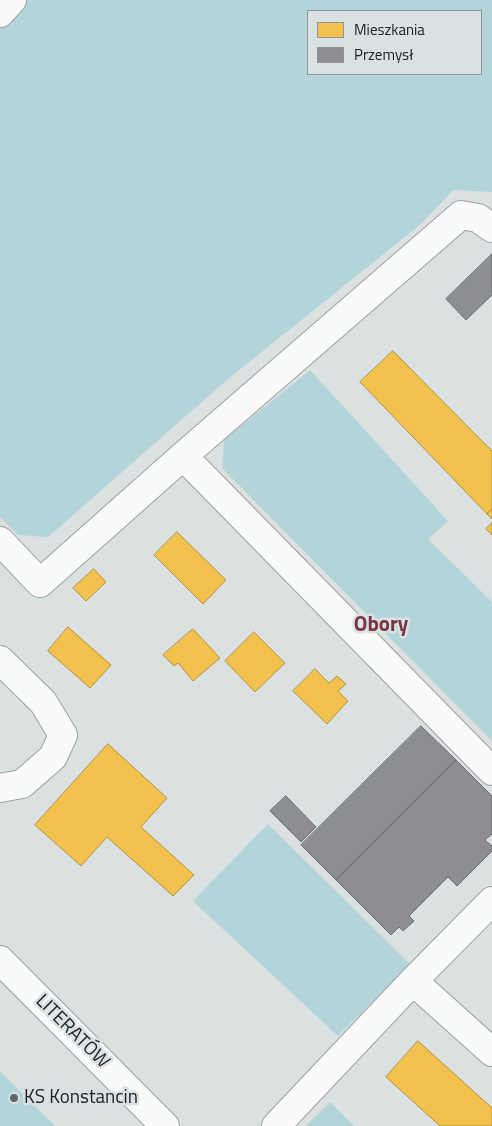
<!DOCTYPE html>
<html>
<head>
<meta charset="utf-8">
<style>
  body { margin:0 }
  #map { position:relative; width:492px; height:1126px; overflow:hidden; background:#dbe0e0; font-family:"Titillium Web",sans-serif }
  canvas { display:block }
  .legend { position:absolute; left:307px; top:10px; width:175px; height:65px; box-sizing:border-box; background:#d9e1e2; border:1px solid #8f9596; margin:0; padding:6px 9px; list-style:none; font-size:15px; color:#202323 }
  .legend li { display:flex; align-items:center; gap:10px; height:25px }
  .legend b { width:25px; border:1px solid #8f9596 }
</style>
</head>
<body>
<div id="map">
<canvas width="492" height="1126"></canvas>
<ul class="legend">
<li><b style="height:14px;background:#f2c14e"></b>Mieszkania</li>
<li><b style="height:14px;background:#8d8d92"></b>Przemysł</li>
</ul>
</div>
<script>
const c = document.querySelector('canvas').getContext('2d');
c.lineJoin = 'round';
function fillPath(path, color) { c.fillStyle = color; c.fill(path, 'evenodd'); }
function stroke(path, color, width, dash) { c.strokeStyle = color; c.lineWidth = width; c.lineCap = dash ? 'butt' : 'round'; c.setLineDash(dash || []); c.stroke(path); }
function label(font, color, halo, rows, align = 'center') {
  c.font = font + ' "Titillium Web",sans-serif'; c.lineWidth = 5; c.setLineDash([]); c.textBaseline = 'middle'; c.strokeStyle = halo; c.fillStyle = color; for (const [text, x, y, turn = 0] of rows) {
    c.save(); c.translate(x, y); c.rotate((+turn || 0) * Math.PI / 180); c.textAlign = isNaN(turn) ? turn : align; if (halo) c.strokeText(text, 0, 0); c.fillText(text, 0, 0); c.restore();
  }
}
const green = new Path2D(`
  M0 0H492V192L453 190 421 224 228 379 48 537 18 535 0 517ZM308 11H481V74H308Z
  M310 370 448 521 428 539 492 602V741L222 468 224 440Z
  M268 824 410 964 338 1036 193 901Z
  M0 1071 55 1126H0Z
  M330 1102 354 1126H306Z`);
const homes = new Path2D(`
  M393 351 492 451V509L487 514 360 382Z
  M492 509V519L487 514Z
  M492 523V535L486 529Z
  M177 532 226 580 203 604 154 555Z
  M94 569 106 582 86 601 73 588Z
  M68 627 111 665 90 688 48 651Z
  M193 629 220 658 193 681 178 663 174 666 163 655Z
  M254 632 285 663 255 692 225 661Z
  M315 669 329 683 337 676 346 684 338 691 348 701 327 724 293 691Z
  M108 744 167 798 141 827 194 875 173 896 107 837 81 866 35 825Z
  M418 1041 492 1108V1126H440L386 1077Z`);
const industry = new Path2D(`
  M492 254V295L466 320 446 299Z
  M421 726 456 760 336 880 301 845Z
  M456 760 492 796V834L485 840 492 846V851L457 886 448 877 409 916 414 921 403 931 399 927 391 935 336 880Z
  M286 796 316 827 301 842 270 811Z`);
const minor = new Path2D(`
  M0 13 12 0
  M183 456 492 771
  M0 541 40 583 183 456 461 215 478 218 492 228
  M0 660 43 702 63 735 53 757 22 784 0 788
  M0 960 165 1126
  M413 981 492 1052
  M276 1126 413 981 492 901`);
const markers = [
  [14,1098,5,"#616565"]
];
const streetNames = [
  ["LITERATÓW",72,1032,45]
];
const poiNames = [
  ["KS Konstancin",24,1098]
];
const quarterNames = [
  ["Obory",381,626]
];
fillPath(green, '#b3d4d9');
fillPath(homes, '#f2c14e');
stroke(homes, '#b39241', 1);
fillPath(industry, '#8d8d92');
stroke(industry, '#6c6d71', 1);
stroke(minor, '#9da1a1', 30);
stroke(minor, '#fafafa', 28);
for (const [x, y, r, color] of markers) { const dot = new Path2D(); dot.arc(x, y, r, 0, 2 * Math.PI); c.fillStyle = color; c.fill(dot); stroke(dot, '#d9e1e2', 2); }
label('19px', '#202323', '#d9e1e2', streetNames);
label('19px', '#202323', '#d9e1e2', poiNames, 'left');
label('bold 21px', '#7b3443', '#d9e1e2', quarterNames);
</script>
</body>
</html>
